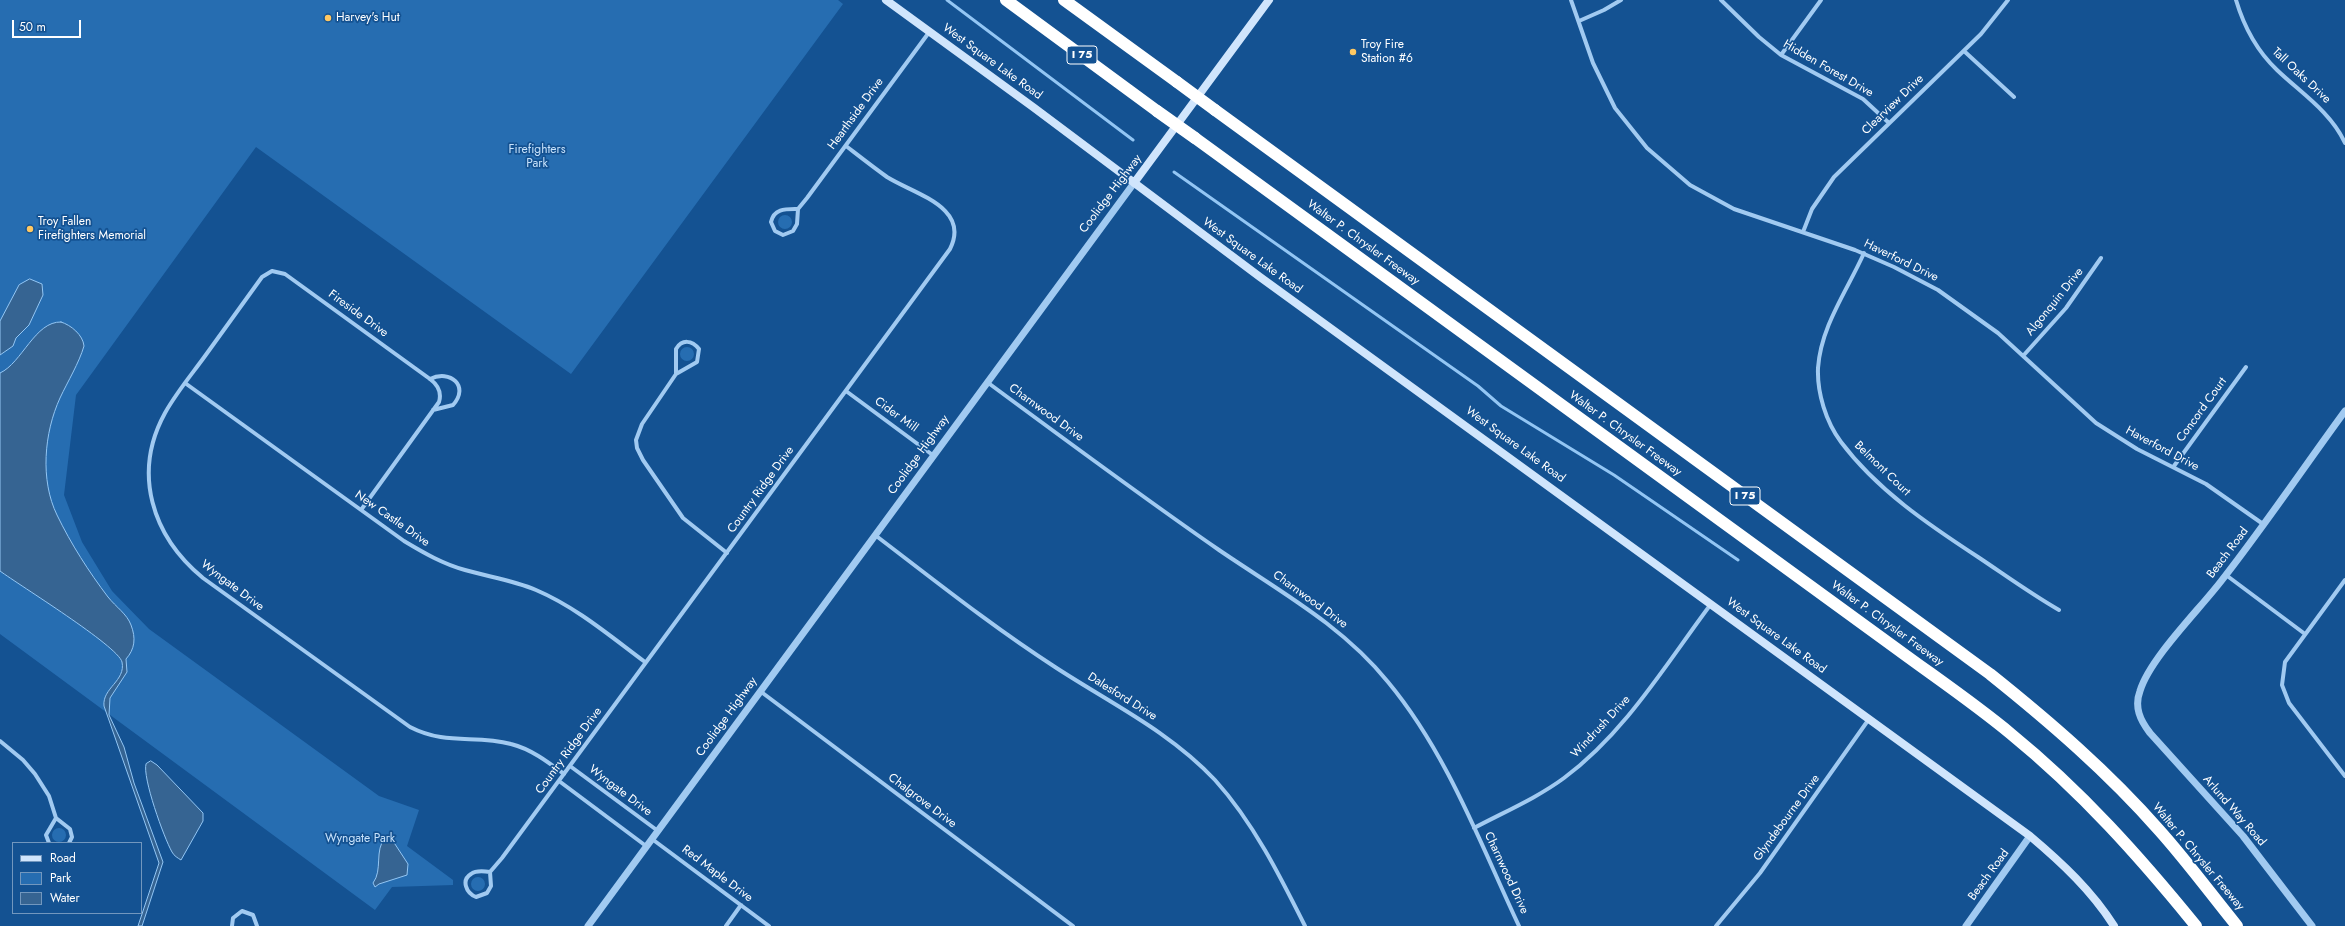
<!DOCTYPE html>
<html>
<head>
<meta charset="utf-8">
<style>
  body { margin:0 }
  #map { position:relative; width:2345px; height:926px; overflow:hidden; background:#145292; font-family:Jost,sans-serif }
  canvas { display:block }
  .legend { position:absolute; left:12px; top:842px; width:130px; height:72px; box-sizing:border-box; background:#145292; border:1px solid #7297be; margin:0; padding:5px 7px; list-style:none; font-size:12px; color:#fff }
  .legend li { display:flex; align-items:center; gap:8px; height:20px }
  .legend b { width:20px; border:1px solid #7297be }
  .scale { position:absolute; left:12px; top:20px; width:69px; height:18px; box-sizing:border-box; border:2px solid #fff; border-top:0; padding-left:5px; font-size:12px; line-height:14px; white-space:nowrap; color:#fff; -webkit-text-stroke:3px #145292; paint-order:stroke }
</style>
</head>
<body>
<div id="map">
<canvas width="2345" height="926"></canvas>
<ul class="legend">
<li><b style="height:5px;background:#d0e5fc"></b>Road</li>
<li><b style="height:11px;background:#266db1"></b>Park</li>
<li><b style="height:11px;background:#366492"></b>Water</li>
</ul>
<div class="scale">50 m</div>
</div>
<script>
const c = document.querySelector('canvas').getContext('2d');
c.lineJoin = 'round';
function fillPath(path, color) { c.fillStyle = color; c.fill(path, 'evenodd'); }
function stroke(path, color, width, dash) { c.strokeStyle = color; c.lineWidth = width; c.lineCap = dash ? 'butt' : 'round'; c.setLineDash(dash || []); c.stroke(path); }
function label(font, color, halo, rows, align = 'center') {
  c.font = font + ' Jost,sans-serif'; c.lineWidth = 3.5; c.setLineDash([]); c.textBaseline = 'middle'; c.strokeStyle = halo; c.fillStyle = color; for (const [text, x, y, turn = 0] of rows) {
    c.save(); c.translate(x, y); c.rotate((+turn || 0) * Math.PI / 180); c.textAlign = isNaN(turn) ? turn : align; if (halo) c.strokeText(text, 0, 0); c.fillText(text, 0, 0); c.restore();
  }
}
const green = new Path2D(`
  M0 0H838L843 4 571 374 256 147 76 395 64 495 82 542 112 591 149 629 379 796 419 810 407 846 453 880V885L392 887 375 910 0 634Z
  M778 222a7 7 0 1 1 14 0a7 7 0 1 1-14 0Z
  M680 354a7 7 0 1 1 14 0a7 7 0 1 1-14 0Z
  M52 835a7 7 0 1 1 14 0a7 7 0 1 1-14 0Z
  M471 884a7 7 0 1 1 14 0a7 7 0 1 1-14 0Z`);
const water = new Path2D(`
  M30 279 42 284 43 295 29 325 16 338 13 346 0 355V321L19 285Z
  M61 322C71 325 83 335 84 346 79 363 68 381 60 398 44 433 40 480 57 515 71 544 89 572 108 597 116 607 127 614 131 625 136 638 135 649 126 659L127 672 110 698 109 715 124 747 134 783 163 862 142 926H138L159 863 104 706C102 688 126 681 122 662 118 646 19 585 0 571V373C22 363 35 321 61 322Z
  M151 761 157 765 203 813V821L181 860C178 858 174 856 172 852 164 838 142 777 146 764Z
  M385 838H391L408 864 407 875 379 884 375 887 373 883C383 870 374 850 385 838Z`);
const stream = new Path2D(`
  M947 0 1133 140
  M1174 172 1478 386 1501 406 1614 475 1738 560`);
const minor = new Path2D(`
  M1571 0 1593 63 1615 108 1647 148 1690 185 1734 209 1855 250 1894 267 1938 290 1998 333 2096 423 2137 449 2206 484 2263 524
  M1721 0 1759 37 1781 55 1863 99 1889 123
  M2236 0C2244 27 2257 51 2277 70 2301 93 2331 112 2345 143
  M1579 21 1604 10 1621 0
  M1964 51 2014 97
  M1781 55 1821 0
  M798 209 797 224 793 231 783 235 775 231 771 222C774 208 786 209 798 209L807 198 930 31
  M1803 232 1812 209 1834 177 1981 34 2008 0
  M1864 253C1847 291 1821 326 1818 368 1817 393 1826 422 1841 442 1877 490 1929 525 1978 557 2005 575 2031 594 2059 610
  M2023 356 2066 308 2101 258
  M676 374V349C682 339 692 340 699 349L697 362 676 374 642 424 636 440 637 448 643 460 683 518 727 553
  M430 379C450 369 470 386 453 405L433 410
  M987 382C1064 439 1141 496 1219 550 1279 591 1342 625 1388 682 1447 753 1480 843 1519 926
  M185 383 404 541C424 553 443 564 465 570 489 577 513 580 536 590 576 607 610 636 645 662
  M846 391 934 456
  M2174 466 2246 367
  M361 510 439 402C442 392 438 385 430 379L285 274 272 271 262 277C243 303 224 330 205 356 192 374 176 393 165 413 132 473 152 536 203 578L410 727C447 746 475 734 511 744 531 749 548 762 564 774
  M875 535C934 580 993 627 1055 667 1110 703 1169 731 1215 780 1253 822 1280 876 1305 926
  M2226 575 2305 634
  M2345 580 2285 662 2282 685 2289 703 2345 776
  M760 691 1073 926
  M0 741 23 760 35 774 49 796 56 818 70 829 72 837 69 843
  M570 766 658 831
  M559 781 646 846
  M1474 828C1504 812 1537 798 1564 778 1625 733 1666 664 1711 604
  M652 839 769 926
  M49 843 46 835 56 818
  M490 872 491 886 487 893 476 897C466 893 461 880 471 874 476 870 484 871 490 872L502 858 950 249C971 207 914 194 887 177 873 167 859 156 846 146
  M232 926 233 918 242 911 253 915 257 926
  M726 926 741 905
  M1716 926 1760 873 1869 719`);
const tertiary = new Path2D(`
  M588 926 1134 183
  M1966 926 2030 836
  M2312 926 2243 836 2150 733C2140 720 2134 707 2140 691 2150 658 2200 609 2222 580 2265 525 2304 467 2345 411`);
const secondary = new Path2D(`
  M886 0 1033 107 1260 277 2030 836C2062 863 2092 891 2114 926
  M1134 183 1269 0`);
const motorway = new Path2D(`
  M1006 0 1157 111
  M1064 0 1177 82
  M1215 110 1990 674C2050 722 2108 772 2159 830 2186 860 2211 894 2237 926
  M1195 138 1897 649C1935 677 1975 704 2011 734 2081 791 2140 857 2196 926`);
const motorwayBridge = new Path2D(`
  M1177 82 1215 110
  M1157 111 1195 138`);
const markers = [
  [328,18,4,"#ffc862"],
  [1353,52,4,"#ffc862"],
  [30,229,4,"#ffc862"]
];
const shields = [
  [1082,55,30],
  [1745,496,30]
];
const shieldNames = [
  ["I 75",1082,55],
  ["I 75",1745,496]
];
const poiNames = [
  ["Harvey's Hut",336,18],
  ["Troy Fire",1361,45],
  ["Station #6",1361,59],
  ["Troy Fallen",38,222],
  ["Firefighters Memorial",38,236]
];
const streetNames = [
  ["West Square Lake Road",992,62,36],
  ["Hidden Forest Drive",1828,69,30],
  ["Tall Oaks Drive",2301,76,43],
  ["Clearview Drive",1893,105,-44],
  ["Hearthside Drive",856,114,-54],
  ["Coolidge Highway",1111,194,-53],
  ["Walter P. Chrysler Freeway",1363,243,36],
  ["West Square Lake Road",1252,256,36],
  ["Haverford Drive",1901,261,26],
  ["Algonquin Drive",2055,302,-51],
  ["Fireside Drive",358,314,36],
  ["Concord Court",2202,410,-54],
  ["Charnwood Drive",1046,413,36],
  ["Cider Mill",896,415,36],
  ["Walter P. Chrysler Freeway",1625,434,36],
  ["West Square Lake Road",1515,445,36],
  ["Haverford Drive",2162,449,28],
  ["Coolidge Highway",919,455,-54],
  ["Belmont Court",1882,469,44],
  ["Country Ridge Drive",761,490,-54],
  ["New Castle Drive",392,519,35],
  ["Beach Road",2228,553,-53],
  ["Wyngate Drive",232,586,37],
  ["Charnwood Drive",1310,600,36],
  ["Walter P. Chrysler Freeway",1887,624,36],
  ["West Square Lake Road",1776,636,36],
  ["Dalesford Drive",1122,697,32],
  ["Coolidge Highway",727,717,-54],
  ["Windrush Drive",1601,727,-47],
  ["Country Ridge Drive",569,751,-54],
  ["Wyngate Drive",620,791,37],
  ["Chalgrove Drive",922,801,37],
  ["Arlund Way Road",2234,811,49],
  ["Glyndebourne Drive",1787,818,-54],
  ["Walter P. Chrysler Freeway",2198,857,50],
  ["Charnwood Drive",1506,873,65],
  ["Red Maple Drive",717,874,37],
  ["Beach Road",1989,875,-54]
];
const parkNames = [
  ["Firefighters",537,150],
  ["Park",537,164],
  ["Wyngate Park",360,839]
];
fillPath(green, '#266db1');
fillPath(water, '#366492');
stroke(water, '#93c6f4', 1);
stroke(stream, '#93c6f4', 3);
stroke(minor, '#a1caf1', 4);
stroke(tertiary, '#a1caf1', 7);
stroke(secondary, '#d0e5fc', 8);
stroke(motorway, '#fff', 12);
stroke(motorwayBridge, '#fff', 12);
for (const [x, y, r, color] of markers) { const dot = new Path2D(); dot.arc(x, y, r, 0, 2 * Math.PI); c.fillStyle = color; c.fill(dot); stroke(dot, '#145292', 1.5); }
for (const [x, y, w] of shields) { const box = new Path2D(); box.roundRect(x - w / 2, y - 9, w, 18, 3); c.fillStyle = '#145292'; c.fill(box); stroke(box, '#fff', 1); }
label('bold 11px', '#fff', null, shieldNames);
label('12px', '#fff', '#145292', poiNames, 'left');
label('12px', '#fff', '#145292', streetNames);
label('12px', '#c8e3fc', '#145292', parkNames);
</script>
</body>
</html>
